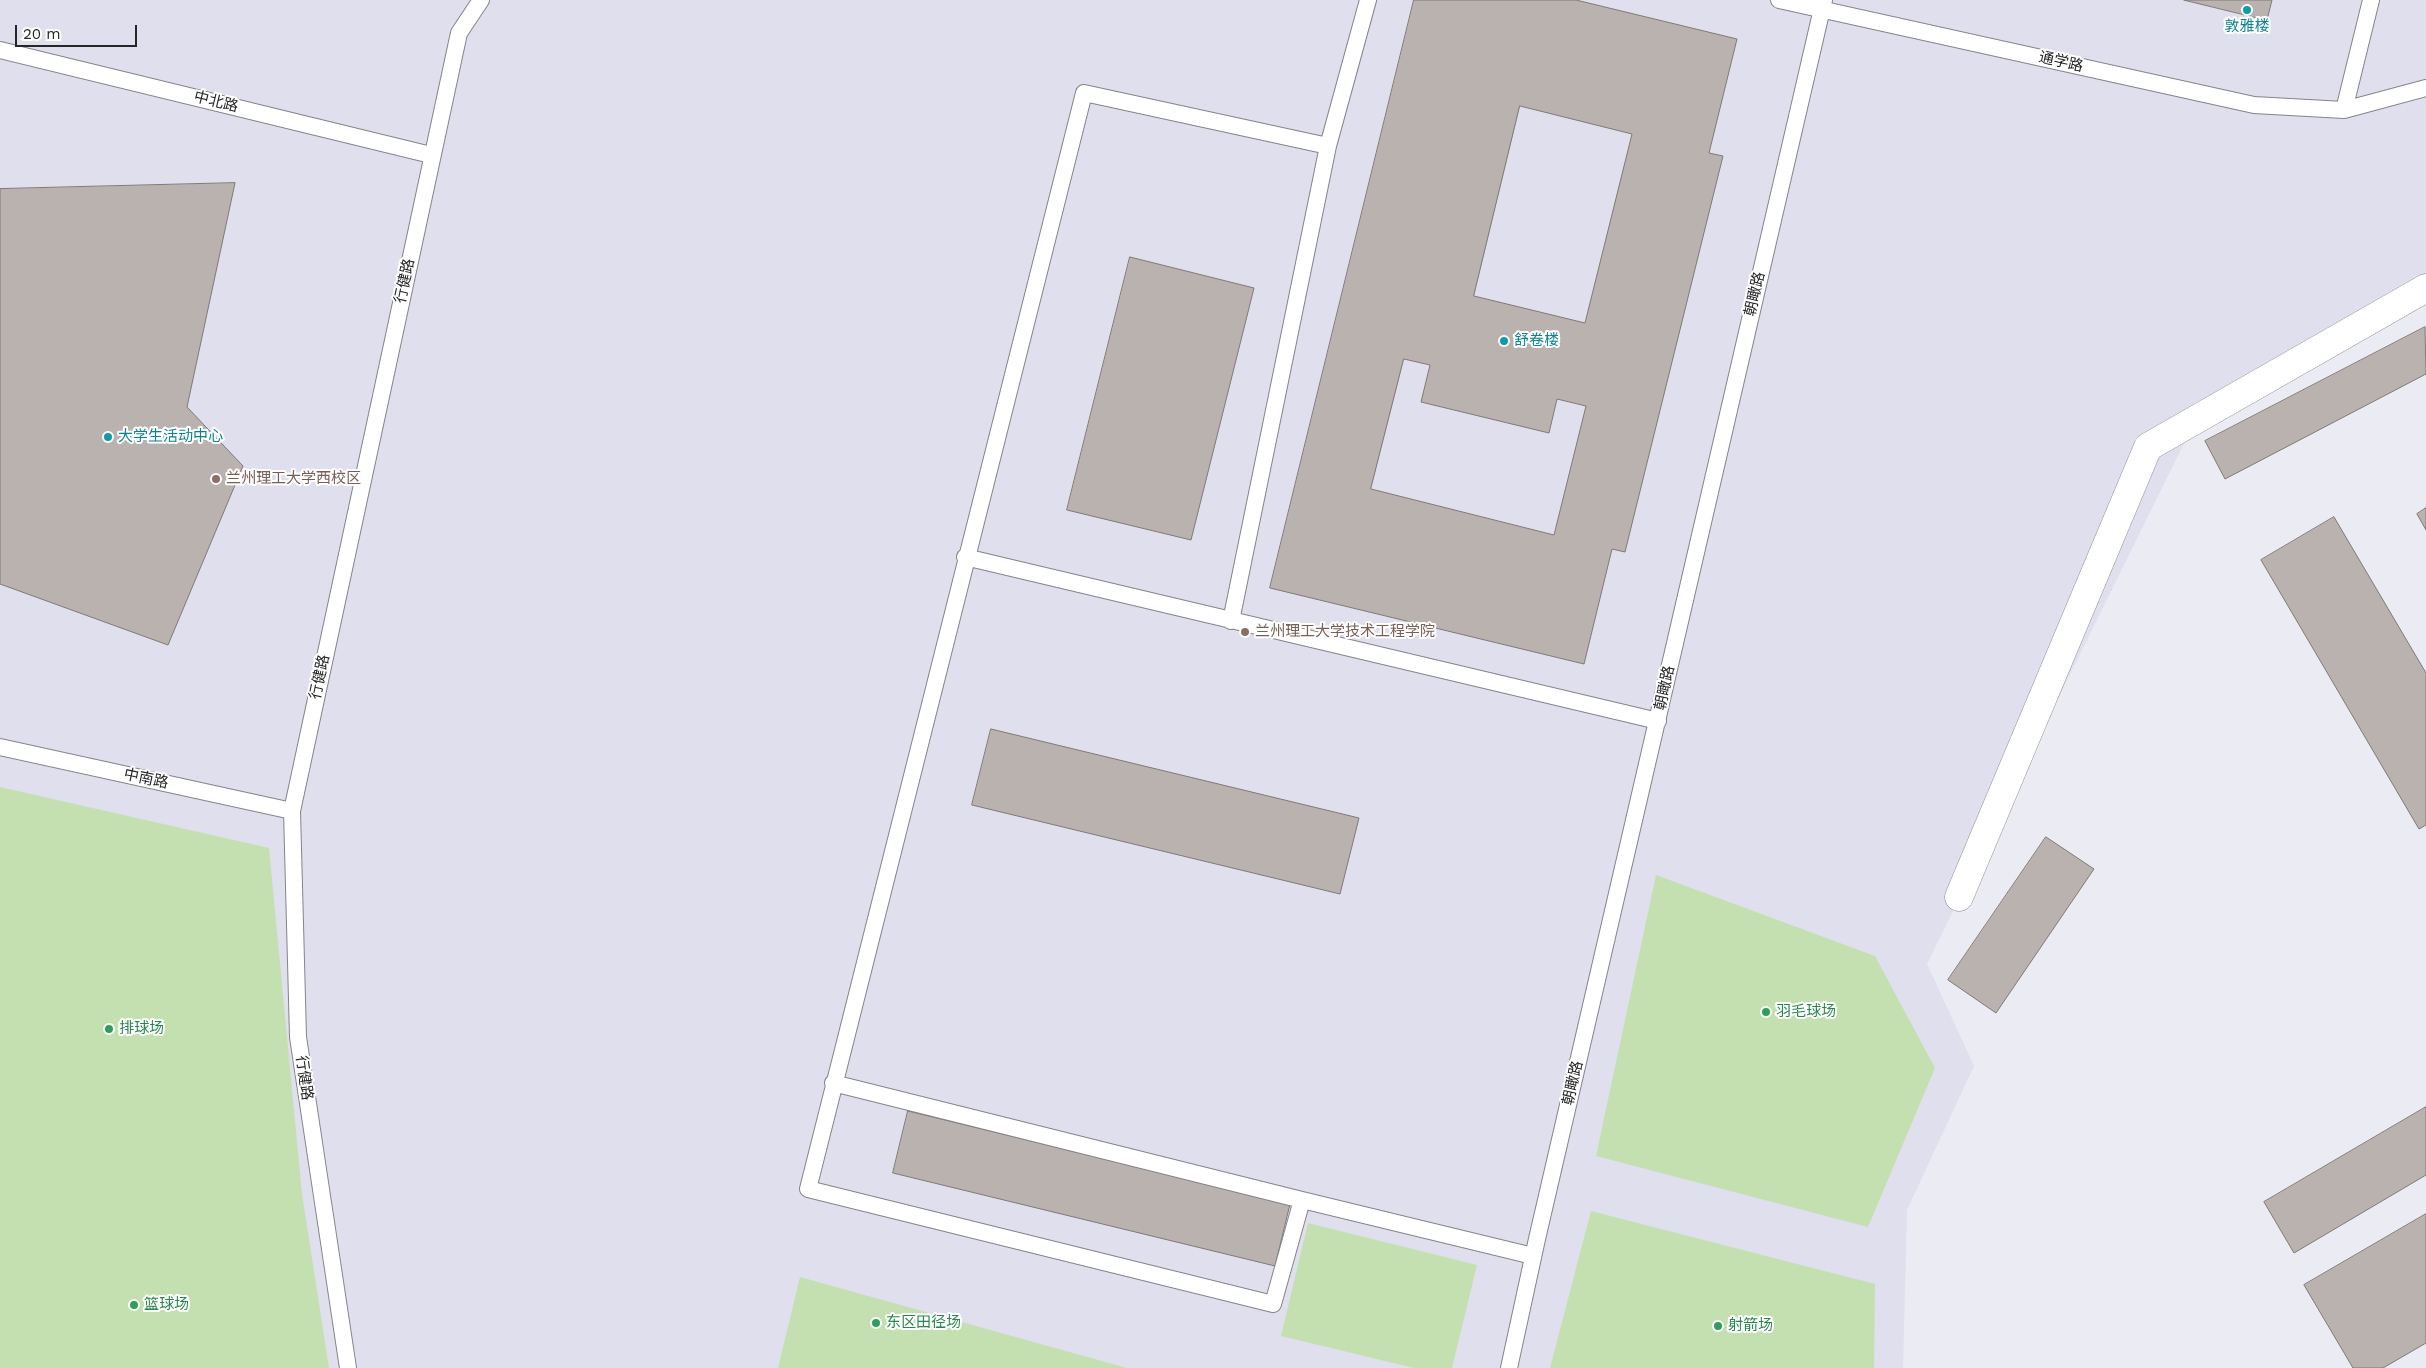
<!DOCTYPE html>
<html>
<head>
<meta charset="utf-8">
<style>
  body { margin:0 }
  #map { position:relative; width:2426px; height:1368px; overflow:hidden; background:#ebebf3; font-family:"Work Sans",sans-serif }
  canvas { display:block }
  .scale { position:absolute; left:15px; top:25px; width:122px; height:22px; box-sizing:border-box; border:2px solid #262628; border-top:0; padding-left:6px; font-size:15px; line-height:18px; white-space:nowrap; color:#262628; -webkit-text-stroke:4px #fff; paint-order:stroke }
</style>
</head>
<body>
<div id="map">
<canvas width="2426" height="1368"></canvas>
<div class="scale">20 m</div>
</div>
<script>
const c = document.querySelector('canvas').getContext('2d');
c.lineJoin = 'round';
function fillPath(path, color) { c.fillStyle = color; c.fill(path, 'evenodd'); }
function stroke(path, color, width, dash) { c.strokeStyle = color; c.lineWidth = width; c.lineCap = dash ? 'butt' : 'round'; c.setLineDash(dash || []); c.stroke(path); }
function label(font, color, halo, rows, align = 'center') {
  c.font = font + ' "Work Sans","Noto Sans SC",sans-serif'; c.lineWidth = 4; c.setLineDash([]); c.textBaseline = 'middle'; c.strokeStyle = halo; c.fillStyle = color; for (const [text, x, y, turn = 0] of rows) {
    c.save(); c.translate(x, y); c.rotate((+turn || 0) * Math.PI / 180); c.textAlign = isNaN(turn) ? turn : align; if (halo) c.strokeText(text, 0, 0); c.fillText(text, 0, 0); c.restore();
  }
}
const built = new Path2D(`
  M0 0H2426V279L2198 415 1927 964 1974 1066 1907 1210 1903 1368H0Z`);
const green = new Path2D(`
  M0 787 269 848 302 1194 329 1368H0Z
  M1656 875 1875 956 1935 1068 1868 1227 1596 1156Z
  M1591 1211 1875 1284 1874 1368H1550Z
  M1308 1223 1477 1265 1452 1368H1414L1281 1336Z
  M800 1277 1127 1368H778Z`);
const building = new Path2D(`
  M1414 0H1576L1737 39 1709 153 1723 156 1643 479 1625 552 1612 549 1584 664 1270 588ZM1520 106 1632 134 1585 323 1474 296ZM1404 359 1430 365 1421 402 1549 433 1557 399 1586 406 1554 535 1371 489Z
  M2184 0H2272L2267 20Z
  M235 183 187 407 243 466 168 645 0 584V189Z
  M1130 257 1254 288 1191 540 1067 510Z
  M2425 327 2426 374 2225 479 2205 441Z
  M2426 508V530L2417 514Z
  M2334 517 2426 673V825L2419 829 2261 560Z
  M991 729 1359 818 1340 894 972 805Z
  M2046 837 2094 869 1996 1013 1948 980Z
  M2426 1107V1175L2294 1253 2264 1202Z
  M908 1111 1290 1204 1275 1266 893 1173Z
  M2426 1214V1343L2383 1368H2353L2304 1285Z`);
const service = new Path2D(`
  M1779 0 2254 105 2344 110 2426 88
  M0 50 431 155
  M2344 110 2371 0
  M1328 146 1084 93 808 1189 1273 1304 1302 1200 1533 1256
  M965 557 1658 721
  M1231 621 1328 146 1368 0
  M0 747 292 811
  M833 1083 1302 1200
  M348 1368 298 1037 292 811 459 33 481 0
  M1509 1368 1537 1239 1824 0`);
const minor = new Path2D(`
  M1959 897 2148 447 2426 288`);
const markers = [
  [2247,10,5,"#0f9aa8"],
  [1504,341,5,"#0f9aa8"],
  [108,437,5,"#0f9aa8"],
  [216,479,5,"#8d6e63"],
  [1245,632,5,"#8d6e63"],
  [1766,1012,5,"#2e9e5b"],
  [109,1029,5,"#2e9e5b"],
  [134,1305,5,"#2e9e5b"],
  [876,1323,5,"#2e9e5b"],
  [1718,1326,5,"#2e9e5b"]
];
const cultureNames = [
  ["敦雅楼",2247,27,"center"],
  ["舒卷楼",1514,341],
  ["大学生活动中心",118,437]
];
const streetNames = [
  ["通学路",2061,62,13],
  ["中北路",216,102,14],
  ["行健路",405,281,-78],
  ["朝瞰路",1755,294,-77],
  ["行健路",320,677,-78],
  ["朝瞰路",1665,688,-78],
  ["中南路",146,779,12],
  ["行健路",304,1078,82],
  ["朝瞰路",1573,1083,-77]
];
const educationNames = [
  ["兰州理工大学西校区",226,479],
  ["兰州理工大学技术工程学院",1255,632]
];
const leisureNames = [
  ["羽毛球场",1776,1012],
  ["排球场",119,1029],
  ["篮球场",144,1305],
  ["东区田径场",886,1323],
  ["射箭场",1728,1326]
];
fillPath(built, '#dfdfee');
fillPath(green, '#c4e0b1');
fillPath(building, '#b9b2ae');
stroke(building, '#817976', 1);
stroke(service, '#84848b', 18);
stroke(minor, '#84848b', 29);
stroke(service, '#fff', 16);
stroke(minor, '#fff', 28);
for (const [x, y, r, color] of markers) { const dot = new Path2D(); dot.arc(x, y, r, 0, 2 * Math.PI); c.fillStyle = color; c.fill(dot); stroke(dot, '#fff', 2); }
label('15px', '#0d838f', '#fff', cultureNames, 'left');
label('15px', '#262628', '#fff', streetNames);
label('15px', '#785e54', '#fff', educationNames, 'left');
label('15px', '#27864d', '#fff', leisureNames, 'left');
</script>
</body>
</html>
